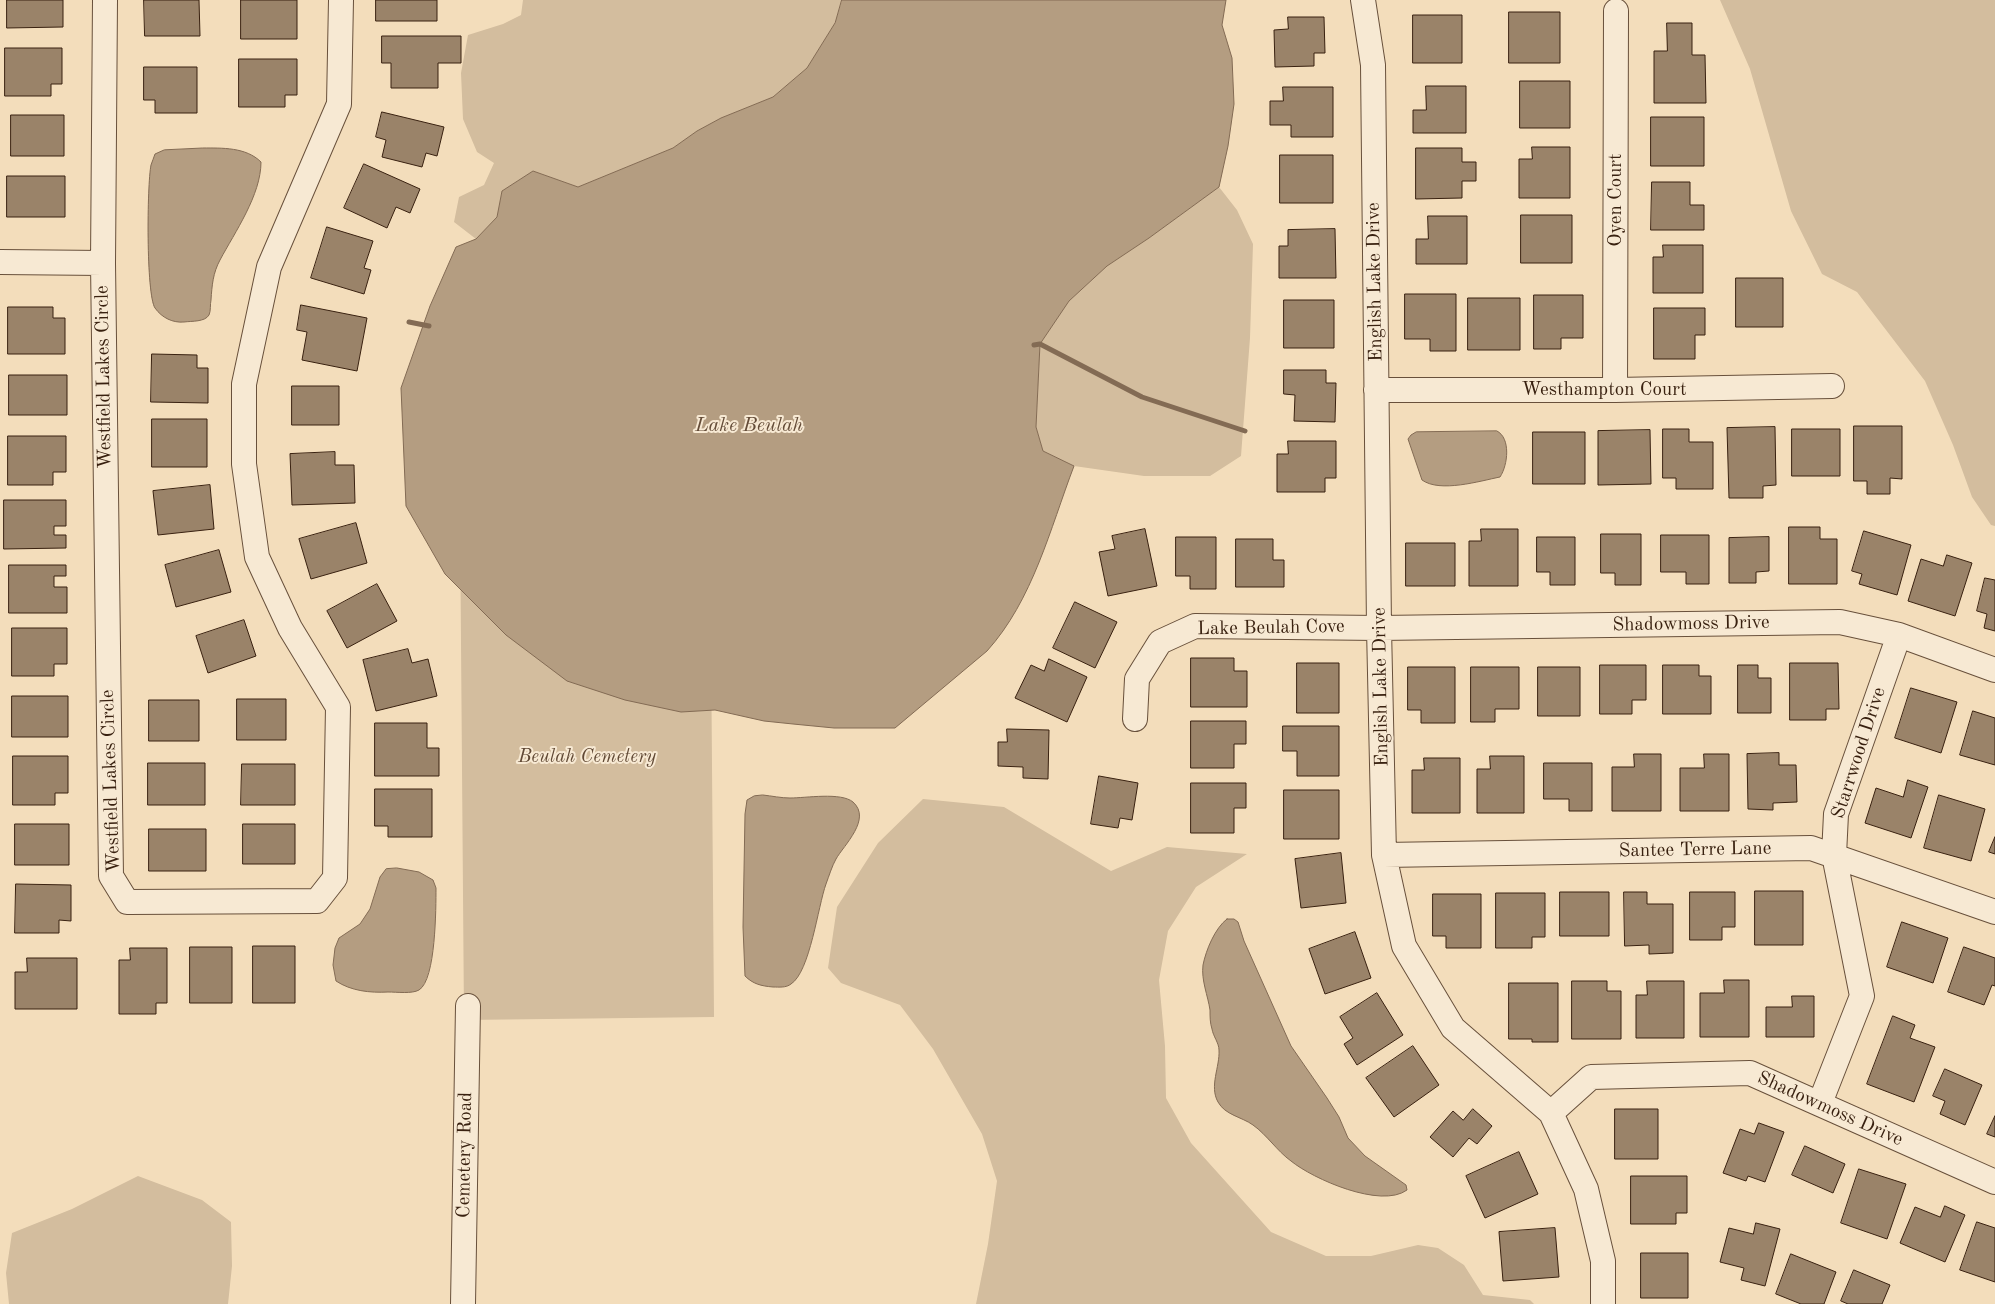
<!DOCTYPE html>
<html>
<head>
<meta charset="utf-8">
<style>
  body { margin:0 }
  canvas { display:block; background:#f3ddbb }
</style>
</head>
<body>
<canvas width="1995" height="1304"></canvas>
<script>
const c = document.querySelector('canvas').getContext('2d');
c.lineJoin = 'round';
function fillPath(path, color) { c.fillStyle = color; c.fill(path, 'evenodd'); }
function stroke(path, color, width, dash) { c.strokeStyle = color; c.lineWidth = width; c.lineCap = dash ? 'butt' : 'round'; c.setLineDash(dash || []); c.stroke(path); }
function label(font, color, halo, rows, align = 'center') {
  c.font = font + ' "Old Standard TT",serif'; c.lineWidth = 4; c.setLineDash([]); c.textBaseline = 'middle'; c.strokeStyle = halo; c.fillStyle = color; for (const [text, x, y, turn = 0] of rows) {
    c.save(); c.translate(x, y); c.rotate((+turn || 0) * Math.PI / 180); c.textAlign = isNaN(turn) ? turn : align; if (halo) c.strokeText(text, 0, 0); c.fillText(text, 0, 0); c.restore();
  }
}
const green = new Path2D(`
  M523 0H842L835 23 807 68 773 97 721 118 697 131 673 148 578 187 533 171 502 191 497 217 476 239 454 222 459 197 484 185 494 163 477 152 463 119 461 73 468 35 503 24 521 15Z
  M1720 0H1995V526L1991 525 1972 497 1953 445 1925 381 1857 292 1822 274 1791 211 1750 69Z
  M1219 187 1237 210 1253 244 1250 338 1241 456 1210 476H1144L1074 466 1043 451 1036 427 1040 344 1069 301 1107 266 1149 238Z
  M710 514 714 1017 464 1020 460 516Z
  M923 799 1004 807 1111 871 1167 847 1247 854 1196 887 1168 931 1159 980 1165 1046 1166 1098 1191 1143 1271 1232 1326 1256H1371L1418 1245 1438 1248 1464 1265 1483 1295 1530 1300 1534 1304H976L988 1244 997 1181 982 1134 933 1049 900 1005 841 983 828 968 837 907 878 843Z
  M138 1176 202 1200 231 1222 232 1266 228 1304H9L6 1273 12 1233 72 1209Z`);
const water = new Path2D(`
  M842 0H1226L1222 25 1232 58 1234 104 1228 146 1219 187 1149 238 1107 266 1069 301 1040 344 1036 427 1043 451 1074 466C1050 529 1033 600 987 651L895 728H834L793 724 764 721 715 710 681 712 625 700 567 681 506 635 445 574 406 506 401 388 430 306 456 247 476 239 497 217 502 191 533 171 578 187 673 148 697 131 721 118 773 97 807 68 835 23Z
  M203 148C222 148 246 147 261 162 261 195 235 232 220 260 213 273 212 285 211 300 210 304 211 311 209 315 205 322 192 321 184 322 173 323 162 318 155 308 146 294 147 185 151 165 152 161 154 158 155 154L164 150Z
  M1497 431C1511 438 1508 465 1500 477 1480 481 1440 493 1422 480L1408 439 1411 435 1416 432Z
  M763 795C772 796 781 798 790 798 806 798 841 792 853 802 872 819 844 845 836 859 832 866 829 876 826 884 818 906 810 972 791 984 786 988 779 987 773 987 761 986 753 984 745 976L743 927 745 814 747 800 754 796Z
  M397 868 419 872 433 880 436 888C436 907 436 980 419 990 412 994 397 992 388 992 370 993 351 991 336 981L333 965 335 948 339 938 360 924 370 909 380 877 386 869Z
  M1227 919H1234L1238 922 1244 941 1291 1046 1327 1098 1339 1117 1348 1138 1365 1156 1406 1185 1407 1190C1381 1209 1313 1179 1291 1161 1277 1151 1267 1135 1253 1125 1242 1117 1225 1115 1218 1102 1209 1086 1220 1067 1219 1050 1219 1043 1213 1036 1212 1029 1210 1023 1210 1017 1210 1010 1208 996 1201 980 1203 965 1206 950 1215 928 1227 919Z`);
const stream = new Path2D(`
  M409 322 429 326
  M1034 345 1040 344 1142 397 1245 431`);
const building = new Path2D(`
  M7 0H63V27L7 28Z
  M144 0H199L200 36H145Z
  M241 0H297V39H241Z
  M376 0H437V21H376Z
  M1509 12H1560V63H1509Z
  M1413 15H1462V63H1413Z
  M1288 17H1324L1325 53H1314V66L1275 67 1274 30 1288 29Z
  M1667 23H1692V55H1705L1706 103H1654V51H1667Z
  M382 36H461V63H438V88H391V63H382Z
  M5 48H62V84H51V96H5Z
  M239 59H297V95H285V107H239Z
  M144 67H197V113H155V100H144Z
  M1520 81H1570V128H1520Z
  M1426 86H1466V133H1413V110H1426Z
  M1283 87H1333V137H1291V125H1270V101H1283Z
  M382 112 444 127 437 156 426 153 422 167 382 157 386 140 376 137Z
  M11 115H64V156H11Z
  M1651 117H1704V166H1651Z
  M1532 147H1570V198H1519V159H1532Z
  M1416 148H1462V162H1476V181H1462V198L1416 199Z
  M1280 155H1333V203H1280Z
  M364 164 420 189 410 213 396 207 387 228 344 208Z
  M7 176H65V217H7Z
  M1652 182H1690V205H1704V230H1651Z
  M1521 215H1572V263H1521Z
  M1428 216H1467V264H1416V239H1428Z
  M327 227 373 241 364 268 371 270 364 294 311 278Z
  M1335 229 1336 278H1279V246H1288V230Z
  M1663 245H1703V293H1653V257H1663Z
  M1736 278H1783V327H1736Z
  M1405 294H1456V351H1430V339H1405Z
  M1534 295H1583V338H1561V349H1534Z
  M1468 298H1520V350H1468Z
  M1284 300H1334V348H1284Z
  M301 305 367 318 357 371 302 360 307 332 297 330Z
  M8 307H53V318H65V354H8Z
  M1654 308H1705V335H1695V359H1654Z
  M152 354 197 355V368H208V403L151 402Z
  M1284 370H1326V383H1336L1335 422 1294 421 1295 395 1284 394Z
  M9 375H67V415H9Z
  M292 386H339V425H292Z
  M152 419H207V467H152Z
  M1854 426H1902V479L1890 478V494H1867V481H1854Z
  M1775 427 1776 485 1763 486V498H1729L1727 428Z
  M1663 429H1689V442H1713V489H1676V478H1663Z
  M1792 429H1840V476H1792Z
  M1650 430 1651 484 1598 485V431Z
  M1533 432H1585V484H1533Z
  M8 436H66V472H53V485H8Z
  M1288 441H1336V478H1325V492H1277V454H1288Z
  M335 452V465H354L355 503 292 505 290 454Z
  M210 485 214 529 158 535 153 491Z
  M4 500H66V526H54V535H66V548L4 549Z
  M356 523 367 563 311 579 299 539Z
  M1789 527H1820V539H1837V584H1789Z
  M1145 529 1157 586 1108 596 1099 552 1115 549 1112 536Z
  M1481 529H1518V586H1469V541H1481Z
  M1864 531 1911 545 1897 595 1859 584 1862 574 1852 571Z
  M1601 534H1641V585H1615V573H1601Z
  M1661 535H1709V584H1686V572H1661Z
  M1176 537H1216V589H1190V576H1176Z
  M1537 537H1575V585H1550V572H1537Z
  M1769 537V571L1756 572V583H1729V538Z
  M1236 539H1273V560H1284V587H1236Z
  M1406 543H1455V586H1406Z
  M219 550 231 592 176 607 165 565Z
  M1947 555 1972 563 1955 616 1908 601 1921 559 1943 566Z
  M9 565H66V576H54V587H67V613H9Z
  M1985 578 1995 580V631L1984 628 1987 614 1977 611Z
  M377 584 397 621 347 648 327 611Z
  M1075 602 1117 622 1095 668 1053 648Z
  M244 620 256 656 208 673 196 636Z
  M12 628H67V664H54V676H12Z
  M408 649 412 663 428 659 437 696 376 711 363 660Z
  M1191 658H1234V671H1247V707H1191Z
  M1049 659 1087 677 1067 722 1015 698 1031 665 1044 671Z
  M1297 663H1339V713H1297Z
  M1790 663H1838L1839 709H1826V720H1790Z
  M1600 665H1646V700H1632V714H1600Z
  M1663 665H1699V676H1711V714H1663Z
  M1738 665H1758V678H1771V713H1738Z
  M1408 667H1455V723H1421V710H1408Z
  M1471 667H1519V709H1495V722H1471Z
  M1538 667H1580V716H1538Z
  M1911 688 1957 702 1941 753 1895 738Z
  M12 696H68V737H12Z
  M237 699H286V740H237Z
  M149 700H199V741H149Z
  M1973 711 1995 718V765L1960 755Z
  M1191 721H1246V744H1234V768H1191Z
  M375 723H427V748H439V776H375Z
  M1283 726H1339V776H1297V751H1283Z
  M1007 729 1049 730 1048 779 1023 778V767L998 766V742H1007Z
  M1779 753V765H1796L1797 802 1773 803V810L1748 809 1747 754Z
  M1634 754H1661V811H1612V767H1634Z
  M1704 754H1729V811H1680V768H1704Z
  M13 756H68V793H55V805H13Z
  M1490 756H1524V813H1477V769H1490Z
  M1424 758H1460V813H1412V770H1424Z
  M148 763H205V805H148Z
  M1544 763H1592V811H1569V799H1544Z
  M242 764H295V805H241Z
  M1099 776 1138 783 1132 820 1120 818 1118 828 1091 824Z
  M1908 780 1928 787 1911 838 1865 823 1876 788 1903 797Z
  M1191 783H1246V808H1234V833H1191Z
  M375 789H432V837H388V826H375Z
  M1284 790H1339V839H1284Z
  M1939 795 1985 809 1971 861 1924 848Z
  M15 824H69V865H15Z
  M243 824H295V864H243Z
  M149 829H206V871H149Z
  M1995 837V854L1989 852Z
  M1341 853 1346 903 1301 908 1295 859Z
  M16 884 71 885V921L59 920V933H15Z
  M1755 891H1803V945H1755Z
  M1560 892H1609V936H1560Z
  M1624 892H1647V904H1673V953L1649 954V945L1625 946Z
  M1690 892H1735V927H1722V940H1690Z
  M1496 893H1545V937H1532V948H1496Z
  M1433 894H1481V948H1446V936H1433Z
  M1902 922 1948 938 1933 983 1887 967Z
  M1355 932 1371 978 1325 994 1309 949Z
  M253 946H295V1003H253Z
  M190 947H232V1003H190Z
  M1964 947 1995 958V986L1992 985 1984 1005 1948 992Z
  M130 948H167V1003H156V1014H119V960H130Z
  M27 958H77V1009H15V972H27Z
  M1724 980H1749V1037H1700V993H1724Z
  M1572 981H1607V991H1621V1039H1572Z
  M1647 981H1684V1038H1636V995H1647Z
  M1509 983H1558V1042H1532V1039H1509Z
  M1377 993 1403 1035 1357 1065 1344 1044 1353 1038 1340 1017Z
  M1792 996H1814V1037H1766V1007H1792Z
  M1893 1016 1915 1025 1910 1038 1935 1047 1914 1102 1867 1084Z
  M1413 1046 1439 1085 1394 1117 1366 1078Z
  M1945 1069 1982 1085 1965 1125 1940 1114 1945 1101 1933 1096Z
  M1473 1109 1492 1126 1477 1144 1469 1138 1453 1157 1430 1137 1453 1111 1463 1120Z
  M1615 1109H1658V1159H1615Z
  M1995 1116V1137L1987 1134Z
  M1759 1123 1784 1132 1765 1182 1748 1176 1746 1181 1723 1173 1740 1129 1754 1134Z
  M1805 1146 1845 1164 1833 1193 1792 1175Z
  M1519 1152 1538 1194 1485 1218 1466 1176Z
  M1859 1169 1906 1184 1887 1239 1841 1223Z
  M1631 1176H1687V1213H1676V1224H1631Z
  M1945 1206 1965 1215 1945 1262 1900 1243 1915 1207 1940 1217Z
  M1977 1222 1995 1228V1282L1960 1270Z
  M1756 1223 1780 1229 1765 1286 1741 1280 1744 1268 1720 1262 1729 1228 1753 1234Z
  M1555 1228 1559 1277 1503 1281 1499 1232Z
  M1641 1253H1688V1298H1641Z
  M1791 1254 1836 1272 1824 1304H1801L1776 1294Z
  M1854 1270 1890 1285 1882 1304H1848L1841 1301Z`);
const minor = new Path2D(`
  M105 0 103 263 111 876 127 902 317 901 335 878 338 707 290 628 257 557 244 464V384L269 267 339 104 341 0
  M1363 0 1373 65 1379 628 1384 855 1404 946 1453 1028 1551 1113 1586 1189 1603 1261V1304
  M0 262 103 263
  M1376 390H1615L1832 386
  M1615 390 1616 11
  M1135 719 1137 679 1160 642 1195 626 1379 628 1840 622 1899 635 1995 670
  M1384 855 1811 848 1995 912
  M1820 1103 1862 996 1834 855 1836 814 1899 635
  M1551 1113 1591 1077 1750 1073 1995 1182
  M463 1304 468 1006`);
const streetNames = [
  ["Oyen Court",1616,200,-90],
  ["English Lake Drive",1375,282,-91],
  ["Westfield Lakes Circle",104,377,-91],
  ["Westhampton Court",1604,390],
  ["Shadowmoss Drive",1691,624,-1],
  ["Lake Beulah Cove",1271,628,-1],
  ["English Lake Drive",1381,687,-91],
  ["Starrwood Drive",1859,753,-72],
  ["Westfield Lakes Circle",111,781,-92],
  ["Santee Terre Lane",1695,850,-1],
  ["Shadowmoss Drive",1830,1109,24],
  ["Cemetery Road",465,1155,-89]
];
const parkNames = [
  ["Beulah Cemetery",587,757]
];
const waterNames = [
  ["Lake Beulah",749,426]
];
fillPath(green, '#d3bd9e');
fillPath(water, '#b49d81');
stroke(water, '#836b54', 1);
stroke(stream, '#836b54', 5);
fillPath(building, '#9a8369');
stroke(building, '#392110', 1);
stroke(minor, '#68503b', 26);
stroke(minor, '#f7e9d3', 24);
label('19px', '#392110', '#f7e9d3', streetNames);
label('italic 19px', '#604834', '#f7e9d3', parkNames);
label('italic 20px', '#644c38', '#f7e9d3', waterNames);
</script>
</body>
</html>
